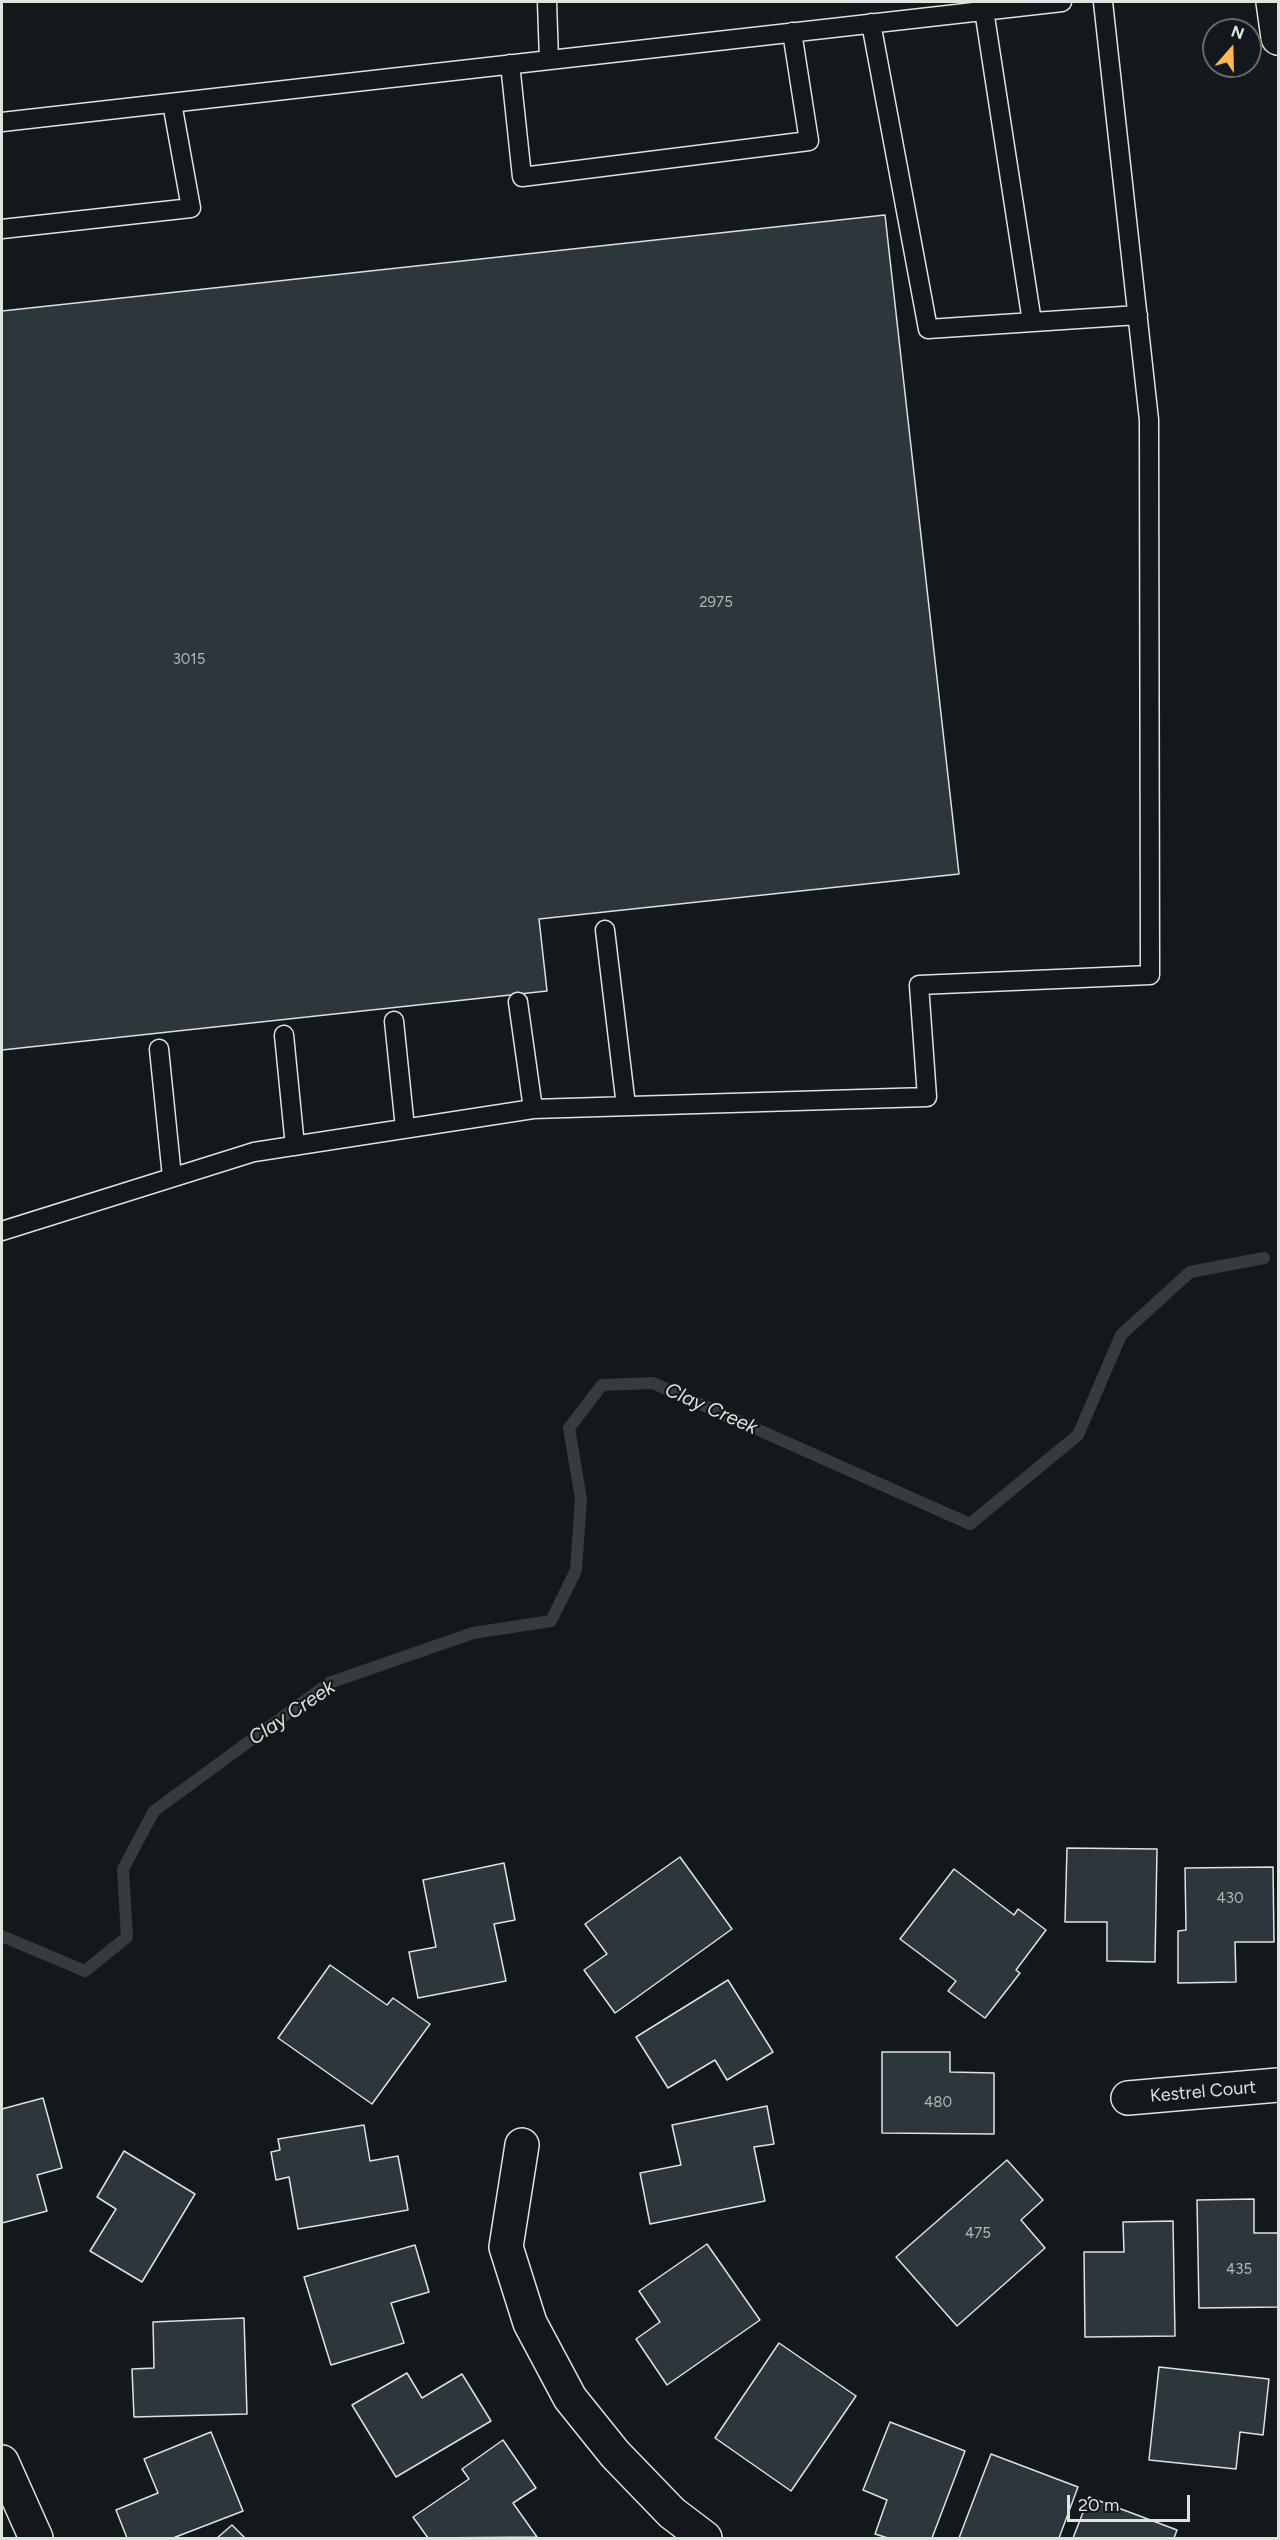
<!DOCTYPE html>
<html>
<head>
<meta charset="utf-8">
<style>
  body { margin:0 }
  #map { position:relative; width:1280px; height:2540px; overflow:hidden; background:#14181c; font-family:Figtree,sans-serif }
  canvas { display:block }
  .frame { position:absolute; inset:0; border:3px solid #d8e6dc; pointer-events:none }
  .north { position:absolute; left:1202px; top:18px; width:60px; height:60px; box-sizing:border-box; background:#14181c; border:2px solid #626a69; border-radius:50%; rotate:20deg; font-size:16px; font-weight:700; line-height:24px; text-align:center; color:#d8e6dc }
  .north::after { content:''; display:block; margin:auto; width:21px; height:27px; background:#ffb74d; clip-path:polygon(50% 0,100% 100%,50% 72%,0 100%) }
  .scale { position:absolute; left:1067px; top:2495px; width:123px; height:27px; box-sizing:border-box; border:3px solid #d8e6dc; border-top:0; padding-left:8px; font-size:18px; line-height:21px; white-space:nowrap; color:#d8e6dc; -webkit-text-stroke:4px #14181c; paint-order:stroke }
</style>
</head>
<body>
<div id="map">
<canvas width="1280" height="2540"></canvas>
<div class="frame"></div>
<div class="north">N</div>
<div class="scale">20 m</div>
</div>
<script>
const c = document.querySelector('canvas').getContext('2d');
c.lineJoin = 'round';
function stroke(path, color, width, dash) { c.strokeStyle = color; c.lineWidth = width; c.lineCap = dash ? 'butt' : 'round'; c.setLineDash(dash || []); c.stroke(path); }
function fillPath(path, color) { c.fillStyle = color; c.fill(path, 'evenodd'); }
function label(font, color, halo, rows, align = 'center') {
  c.font = font + ' Figtree,sans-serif'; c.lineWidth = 4.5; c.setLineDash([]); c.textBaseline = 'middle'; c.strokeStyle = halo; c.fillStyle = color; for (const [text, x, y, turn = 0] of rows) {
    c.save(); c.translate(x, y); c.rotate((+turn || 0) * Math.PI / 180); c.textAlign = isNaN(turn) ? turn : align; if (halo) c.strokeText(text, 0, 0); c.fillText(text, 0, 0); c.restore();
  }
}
const stream = new Path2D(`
  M2 1936 85 1971 127 1937 123 1869 154 1811 329 1683 473 1633 551 1621 576 1570 581 1499 569 1428 602 1385 653 1383 970 1524 1078 1435 1121 1335 1190 1272 1264 1258`);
const building = new Path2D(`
  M885 215 959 874 539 919 547 991 2 1050V311Z
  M1067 1848 1157 1849 1155 1962 1107 1961V1922H1065Z
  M680 1857 732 1929 615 2013 584 1970 607 1954 585 1924Z
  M504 1863 515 1920 494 1924 506 1981 418 1998 409 1952 436 1947 423 1880Z
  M1273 1867 1274 1942H1235L1236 1982 1178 1983V1931L1186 1930 1185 1868Z
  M954 1869 1014 1915 1018 1909 1046 1930 1016 1970 1020 1973 985 2018 948 1991 956 1981 900 1939Z
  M330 1965 387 2005 393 1998 430 2024 372 2104 278 2038Z
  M728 1980 773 2052 727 2080 715 2060 668 2088 636 2037Z
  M882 2052H950V2072L994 2073V2134L882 2133Z
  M43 2098 62 2168 37 2175 47 2211 2 2223V2109Z
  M767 2106 774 2144 754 2147 765 2201 650 2224 640 2173 681 2165 672 2125Z
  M364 2125 370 2161 398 2156 408 2210 298 2229 289 2177 276 2180 271 2152 280 2150 278 2139Z
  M124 2151 195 2194 142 2282 90 2251 116 2209 97 2197Z
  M1007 2160 1043 2200 1021 2220 1045 2248 957 2326 896 2257Z
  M1254 2199V2233H1278V2307L1199 2308 1197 2200Z
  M1173 2221 1175 2336 1085 2337 1084 2252H1124L1123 2222Z
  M707 2244 760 2320 667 2385 636 2339 660 2322 639 2291Z
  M415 2245 429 2292 391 2303 404 2343 331 2365 304 2277Z
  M244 2318 247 2414 134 2417 132 2369 154 2368 153 2322Z
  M779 2343 856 2396 791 2491 715 2438Z
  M1159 2367 1269 2379 1263 2435 1240 2432 1236 2469 1149 2460Z
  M407 2373 422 2398 462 2374 491 2421 396 2477 352 2405Z
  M890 2422 965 2451 932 2538H888L875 2534 887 2500 863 2490Z
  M211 2432 243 2511 173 2538H127L116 2510 158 2493 144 2459Z
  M503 2440 536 2488 513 2503 537 2537 428 2538 413 2517 469 2479 462 2469Z
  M991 2454 1078 2487 1059 2538H959Z
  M1089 2497 1177 2530 1174 2538H1073Z
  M232 2525 245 2538H217Z`);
const lane = new Path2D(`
  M547 2 549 60
  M984 10 1032 322
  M871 23 928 329 1138 315
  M510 64 522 177 809 141 792 32
  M2 122 1062 2
  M2 229 191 208 172 103
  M605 930 626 1106
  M518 1002 533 1109
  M394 1021 405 1128
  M284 1035 295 1146
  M159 1049 172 1177
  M2 1231 254 1152 533 1109 927 1097 919 985 1150 975 1149 420 1103 2`);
const street = new Path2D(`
  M1128 2098 1278 2085
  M522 2145 506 2247 530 2323 570 2398 615 2454 672 2513 705 2538
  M2 2462 36 2538`);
const secondary = new Path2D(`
  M1273 2 1278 38`);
const numberNames = [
  ["2975",716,603],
  ["3015",189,660],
  ["430",1230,1899],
  ["480",938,2103],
  ["475",978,2234],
  ["435",1239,2270]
];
const streetNames = [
  ["Kestrel Court",1203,2092,-5]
];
const waterNames = [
  ["Clay Creek",711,1409,24],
  ["Clay Creek",292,1713,-34]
];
stroke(stream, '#363b3e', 12);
fillPath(building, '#2c363c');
stroke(building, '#d8e6dc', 1.5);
stroke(lane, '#d8e6dc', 21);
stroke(street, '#d8e6dc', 36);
stroke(secondary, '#d8e6dc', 36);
stroke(lane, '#14181c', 18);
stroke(street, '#14181c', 33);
stroke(secondary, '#14181c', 33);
label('15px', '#adbab4', null, numberNames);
label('18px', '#d8e6dc', '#14181c', streetNames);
label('italic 20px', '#d8e6dc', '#14181c', waterNames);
</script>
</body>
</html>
